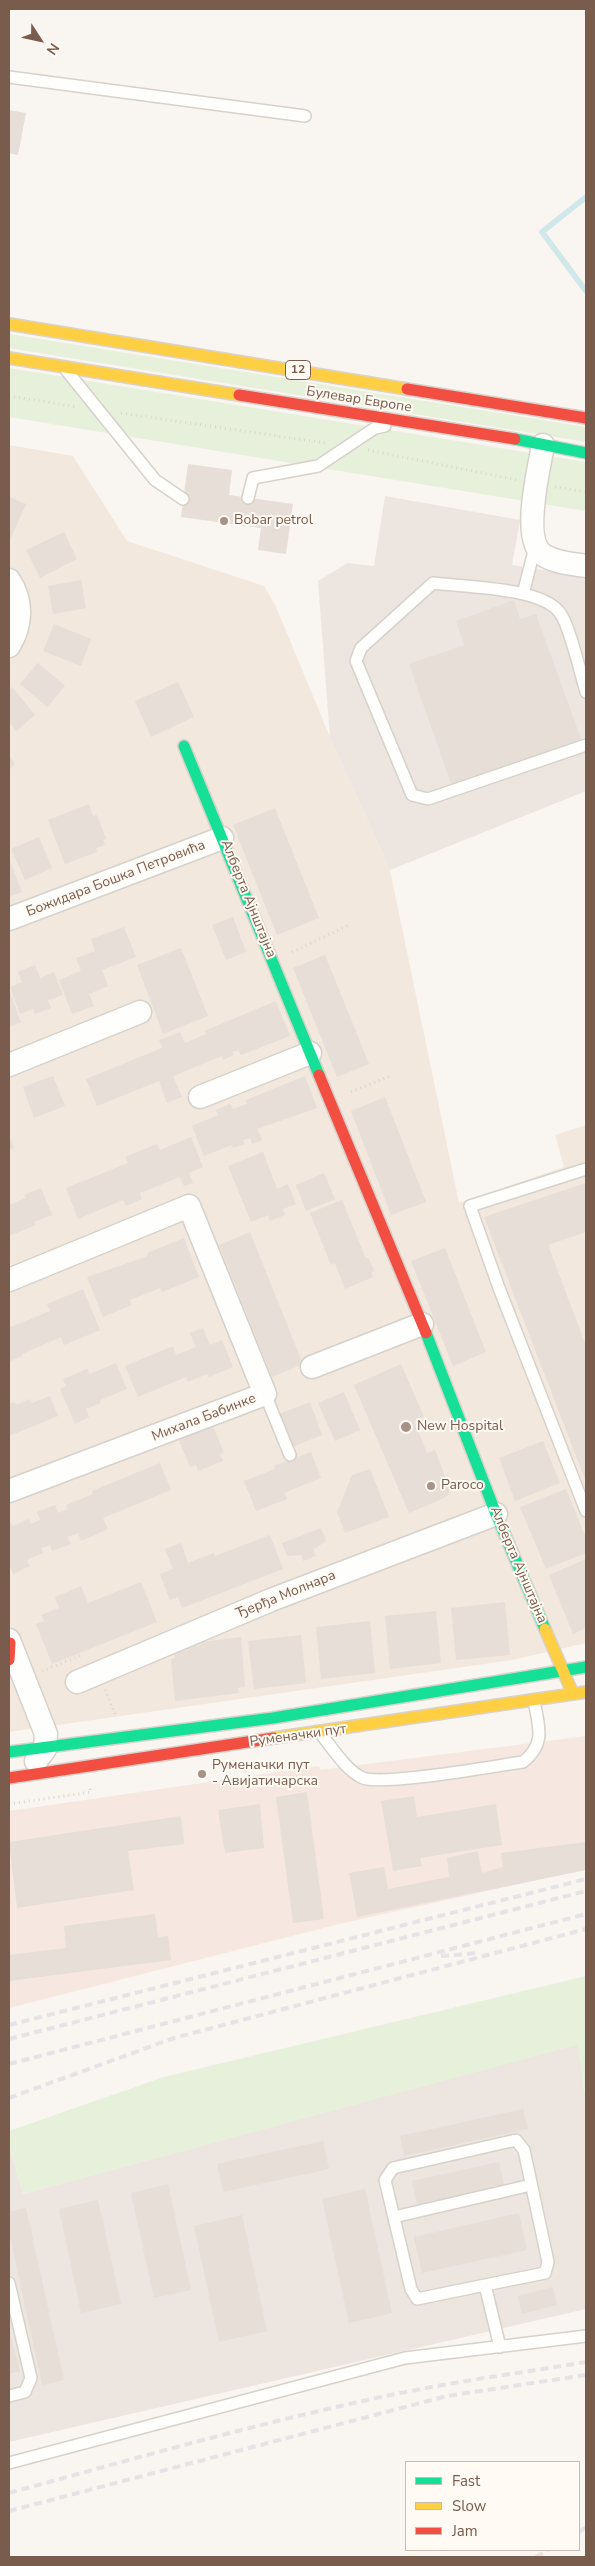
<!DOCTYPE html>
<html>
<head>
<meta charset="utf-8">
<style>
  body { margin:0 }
  #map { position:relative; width:595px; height:2566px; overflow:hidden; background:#f9f5f0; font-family:"Nunito Sans",sans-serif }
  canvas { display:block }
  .frame { position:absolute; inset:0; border:10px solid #7a5c4d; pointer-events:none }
  .legend { position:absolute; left:405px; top:2461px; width:175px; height:90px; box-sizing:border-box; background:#fffaf3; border:1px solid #cabbb1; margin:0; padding:6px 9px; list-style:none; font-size:15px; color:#7a5c4d }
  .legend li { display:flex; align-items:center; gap:10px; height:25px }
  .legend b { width:25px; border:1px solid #cabbb1 }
  .north { position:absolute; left:15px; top:15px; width:50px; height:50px; -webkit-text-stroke:4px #fffaf3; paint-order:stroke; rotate:125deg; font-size:14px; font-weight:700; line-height:20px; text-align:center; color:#7a5c4d }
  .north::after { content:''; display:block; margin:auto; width:18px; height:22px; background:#7a5c4d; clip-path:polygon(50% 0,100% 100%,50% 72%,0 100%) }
</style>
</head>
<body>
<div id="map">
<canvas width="595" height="2566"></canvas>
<div class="frame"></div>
<ul class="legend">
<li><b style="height:6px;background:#16e098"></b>Fast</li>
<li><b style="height:6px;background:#ffcf43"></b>Slow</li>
<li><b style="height:6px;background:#f24e42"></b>Jam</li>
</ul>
<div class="north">N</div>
</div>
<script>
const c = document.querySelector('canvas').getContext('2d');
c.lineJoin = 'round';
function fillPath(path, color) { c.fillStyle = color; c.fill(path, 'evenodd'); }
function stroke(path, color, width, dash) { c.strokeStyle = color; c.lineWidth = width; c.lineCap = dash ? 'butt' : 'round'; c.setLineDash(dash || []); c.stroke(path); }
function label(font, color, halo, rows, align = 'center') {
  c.font = font + ' "Nunito Sans",sans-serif'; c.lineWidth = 4; c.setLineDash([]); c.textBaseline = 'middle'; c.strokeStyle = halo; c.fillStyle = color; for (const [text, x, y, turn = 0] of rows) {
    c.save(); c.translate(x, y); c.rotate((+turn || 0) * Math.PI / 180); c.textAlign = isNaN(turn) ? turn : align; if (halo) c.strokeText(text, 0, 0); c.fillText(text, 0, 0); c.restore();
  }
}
const residential = new Path2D(`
  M9 445 73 456 127 541 264 586 276 607 330 737 390 870 459 1203 564 1167 555 1135 586 1125V1643L512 1660 9 1732Z`);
const commercial = new Path2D(`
  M586 1736V1869L339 1924 9 2008V1811L319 1766 320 1770Z`);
const industrial = new Path2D(`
  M385 496 520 520 512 565 586 577V791L390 870 330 737 318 581 347 563 374 566Z
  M578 2044 586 2102V2309L9 2442V2146L23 2194Z`);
const green = new Path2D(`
  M9 334 586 427V442L9 348Z
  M9 368 586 462V511L9 417Z
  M586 1976V2102L577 2045 23 2194 9 2146V2131L164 2077Z`);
const stream = new Path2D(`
  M586 197 542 232 586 291`);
const building = new Path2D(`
  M9 110 26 113 18 155 9 153Z
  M188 464 232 470 229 495 293 504 286 554 258 550 261 528 181 517Z
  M9 497 26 504 9 542Z
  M64 532 77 559 40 578 26 550Z
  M81 580 86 608 53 614 48 586Z
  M514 600 520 619 536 614 582 742 453 789 409 664 464 645 456 621Z
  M54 624 91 639 81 666 43 651Z
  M38 663 65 686 47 707 20 684Z
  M178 682 194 717 151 737 135 701Z
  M12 687 35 715 16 731 9 721V690Z
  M9 756 15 764 9 770Z
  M89 804 93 816 97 815 106 839 103 840 105 845 96 848 97 852 65 864 48 820Z
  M275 808 319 918 277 935 233 825Z
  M39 837 52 868 25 880 11 849Z
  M9 859 22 892 9 897Z
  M233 917 246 952 226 960 212 925Z
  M124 927 136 957 102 970 108 986 89 994 94 1006 72 1014 59 980 81 971 76 958 95 951 91 939Z
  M181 948 208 1016 163 1034 137 965Z
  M325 955 369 1064 337 1077 293 968Z
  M35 965 40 978 54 972 63 995 48 1000 51 1008 35 1014 33 1009 20 1014 10 987 22 982 18 972Z
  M9 990 21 1022 9 1027Z
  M276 1001 290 1036 241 1055 238 1050 232 1052 234 1055 223 1060 222 1056 173 1076 182 1097 167 1103 159 1081 97 1106 86 1079 162 1048 159 1040 180 1032 185 1043 206 1034 204 1031Z
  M53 1076 65 1106 34 1118 23 1087Z
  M305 1076 317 1108 257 1129 262 1140 252 1144 250 1138 243 1140 245 1144 233 1148 232 1145 204 1156 192 1126 218 1115 215 1110 230 1104 233 1109 247 1104 246 1100Z
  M385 1097 426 1202 391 1215 351 1111Z
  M9 1134 14 1148 9 1150Z
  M191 1137 203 1167 189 1173 193 1183 184 1186 180 1177 140 1193 142 1199 126 1206 123 1200 78 1219 66 1188 128 1163 125 1157 157 1144 160 1150Z
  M263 1152 277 1189 288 1184 296 1204 283 1209 285 1215 270 1221 268 1215 251 1222 228 1166Z
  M324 1173 335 1199 306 1211 296 1185Z
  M586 1183V1232L548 1245 586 1346V1482L484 1217Z
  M41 1188 52 1215 34 1222 36 1225 9 1236V1205L26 1198 24 1195Z
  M342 1200 366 1259 368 1257 374 1271 371 1272 373 1277 345 1289 335 1263 331 1265 310 1213Z
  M250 1232 303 1364 272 1377 219 1245Z
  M184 1238 199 1277 162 1292 160 1288 130 1300 132 1305 103 1317 87 1277 148 1256 147 1253Z
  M445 1248 486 1352 453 1366 411 1261Z
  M83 1289 100 1330 64 1345 61 1337 22 1354V1356L9 1362V1323L11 1327 50 1311 47 1304Z
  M203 1328 210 1345 222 1340 233 1367 209 1377 207 1374 188 1382 186 1377 138 1397 125 1366 173 1346 176 1355 196 1347 190 1333Z
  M116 1363 127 1389 100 1400 101 1403 86 1409 89 1417 75 1424 60 1389 66 1386 63 1379 87 1369 90 1374Z
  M401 1364 424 1417 414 1421 427 1453 435 1450 450 1490 448 1495 442 1499 409 1513 354 1385Z
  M344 1392 360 1430 335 1441 318 1403Z
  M50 1396 58 1416 9 1436V1404L15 1402 16 1405 30 1399 32 1403Z
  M310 1402 322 1435 292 1447 279 1414Z
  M213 1426 224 1453 220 1454 223 1461 198 1471 196 1465 190 1467 179 1440Z
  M543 1441 560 1483 515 1501 499 1458Z
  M311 1452 321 1478 284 1493 287 1499 256 1511 244 1481 275 1469 274 1466Z
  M160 1463 171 1490 103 1518 108 1529 81 1541 78 1533 68 1537 71 1544 52 1551 50 1545 41 1548 43 1553 27 1560 30 1566 13 1574 9 1564V1520L13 1526 29 1519 31 1524 40 1520 37 1512 55 1505 58 1513 68 1509 66 1505 93 1494 92 1491Z
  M370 1469 389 1517 345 1533 337 1512 352 1475Z
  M566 1489 586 1538V1553L546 1569 520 1507Z
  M321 1528 326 1541 313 1550 316 1556 303 1561 301 1555 287 1556 282 1543Z
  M270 1535 283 1569 182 1608 178 1597 170 1600 160 1574 173 1569 165 1549 181 1543 188 1563 214 1553 215 1556Z
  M586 1559V1628L573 1634 549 1575Z
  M141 1582 157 1622 52 1664 36 1624 44 1621 41 1615 59 1608 55 1597 81 1586 88 1603Z
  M505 1602 510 1655 456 1660 451 1608Z
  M436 1611 441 1663 390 1669 385 1616Z
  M370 1621 375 1673 321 1679 316 1627Z
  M301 1635 306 1683 254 1689 248 1641Z
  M241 1637 245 1687 238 1688 239 1693 175 1701 171 1659 175 1658 174 1653 188 1650 187 1647 201 1645V1642Z
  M307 1792 324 1919 293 1923 276 1797Z
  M414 1796 417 1817 496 1804 502 1845 420 1858 422 1866 393 1871 381 1801Z
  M260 1804 264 1848 225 1853 218 1810Z
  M181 1816 184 1844 128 1851 134 1890 17 1908 9 1842Z
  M586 1842V1870L357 1917 349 1873 384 1867 388 1889 449 1877 447 1858 478 1851 482 1873 503 1867 501 1853Z
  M155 1914 158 1937 168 1936 171 1960 9 1981V1955L66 1948 64 1926Z
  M523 2109 528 2129 404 2156 400 2136Z
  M323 2141 329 2169 223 2192 217 2164Z
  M499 2162 504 2185 417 2204 412 2181Z
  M168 2184 191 2290 154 2298 131 2193Z
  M365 2189 392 2313 349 2323 322 2199Z
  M98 2200 121 2304 81 2313 59 2209Z
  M26 2208 64 2380 42 2385 9 2231V2212Z
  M519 2213 527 2250 422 2273 414 2237Z
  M242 2215 267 2331 219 2342 194 2226Z
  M553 2287 557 2305 522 2314 518 2296Z
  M9 2330 20 2371 9 2374Z`);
const path = new Path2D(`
  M9 396 78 407
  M121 413 325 443
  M368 450 517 480
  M555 487 586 492
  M292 952 349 925
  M351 1092 390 1076
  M42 1671 80 1656
  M105 1690 116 1716
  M9 1804 91 1792 90 1788`);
const lane = new Path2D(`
  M9 77 305 116
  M67 371 155 480 183 499
  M248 498 253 478 318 466 375 428 385 426
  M523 594 535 547
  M586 692C581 675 569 624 560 613 542 587 464 587 433 583L361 648 356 661 412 795 428 799 586 745
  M586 1169 470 1206 499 1288 586 1511
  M265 1394 290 1455
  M321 1734C331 1746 347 1772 363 1778 384 1786 494 1766 523 1762 546 1744 539 1727 534 1701
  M394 2217 531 2185
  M9 2283 31 2378 25 2392 9 2396
  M485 2285 417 2299 411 2289 385 2180 393 2168 516 2140 524 2150 548 2262 545 2273 485 2285 500 2347
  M9 2463 405 2358 586 2336`);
const street = new Path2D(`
  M543 445C539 469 520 543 545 556 557 563 573 564 586 566
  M9 580C23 601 22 625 9 646
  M9 919 222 838
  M9 1065 140 1012
  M200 1097 310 1053
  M9 1280 189 1206 265 1394 9 1491
  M312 1367 422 1324
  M9 1640 46 1734 45 1749 36 1761
  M77 1682 271 1600 496 1514`);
const fast = new Path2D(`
  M515 439 586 453
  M184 746 319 1075
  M426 1333 496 1514 545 1629
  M9 1752 273 1718 586 1667`);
const slow = new Path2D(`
  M9 324 407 389
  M9 358 239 395
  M545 1629 573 1694
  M274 1738 586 1692`);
const jam = new Path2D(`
  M407 389 586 418
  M239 395 515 439
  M319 1075 426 1333
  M9 1660 10 1643
  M9 1778 274 1738`);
const rail = new Path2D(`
  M441 1956 478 1953
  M9 2025 586 1879
  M9 2039 586 1891
  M9 2064 586 1914
  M9 2098 174 2038 586 1929
  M9 2493C126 2461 244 2427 363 2401 437 2384 512 2374 586 2362
  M9 2511 447 2396 586 2375
  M579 2532 586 2527
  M536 2557 548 2550`);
const markers = [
  [224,521,5,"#a69286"],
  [406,1427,6,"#a69286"],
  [431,1486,5,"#a69286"],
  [202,1774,5,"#a69286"]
];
const shields = [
  [298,370,25]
];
const shieldNames = [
  ["12",298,370]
];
const streetNames = [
  ["Булевар Европе",359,400,9],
  ["Божидара Бошка Петровића",116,879,-21],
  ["Алберта Ајнштајна",248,899,68],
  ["Михала Бабинке",204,1418,-21],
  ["Алберта Ајнштајна",518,1565,67],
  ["Ђерђа Молнара",286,1595,-22],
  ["Руменачки пут",298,1736,-8]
];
const poiNames = [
  ["Bobar petrol",234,521],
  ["New Hospital",417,1427],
  ["Paroco",441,1486],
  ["Руменачки пут",212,1766],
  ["- Авијатичарска",212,1782]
];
fillPath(residential, '#f2e8de');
fillPath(commercial, '#f6e8e1');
fillPath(industrial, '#ede5e0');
fillPath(green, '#e7f0db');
stroke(stream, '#d0e8ea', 5.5);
fillPath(building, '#e6ded7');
stroke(lane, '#d7d1cb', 14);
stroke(street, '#d7d1cb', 25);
stroke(fast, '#d9d2cb', 14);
stroke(slow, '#d9d2cb', 14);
stroke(jam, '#d9d2cb', 14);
stroke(path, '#dcd5d0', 3, [1, 4]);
stroke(lane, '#fefefd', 11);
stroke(street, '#fefefd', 22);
stroke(fast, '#16e098', 11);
stroke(slow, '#ffcf43', 11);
stroke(jam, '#f24e42', 11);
stroke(rail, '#e6e3e7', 4, [8, 5]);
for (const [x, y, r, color] of markers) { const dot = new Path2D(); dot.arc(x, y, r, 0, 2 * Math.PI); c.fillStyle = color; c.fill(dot); stroke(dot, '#fffaf3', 2); }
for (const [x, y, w] of shields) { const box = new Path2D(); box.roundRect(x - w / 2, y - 9.5, w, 19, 4); c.fillStyle = '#fffaf3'; c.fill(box); stroke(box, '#7a5c4d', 1); }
label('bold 12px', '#7a5c4d', null, shieldNames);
label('14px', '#7a5c4d', '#fffaf3', streetNames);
label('14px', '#7a5c4d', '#fffaf3', poiNames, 'left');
</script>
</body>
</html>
